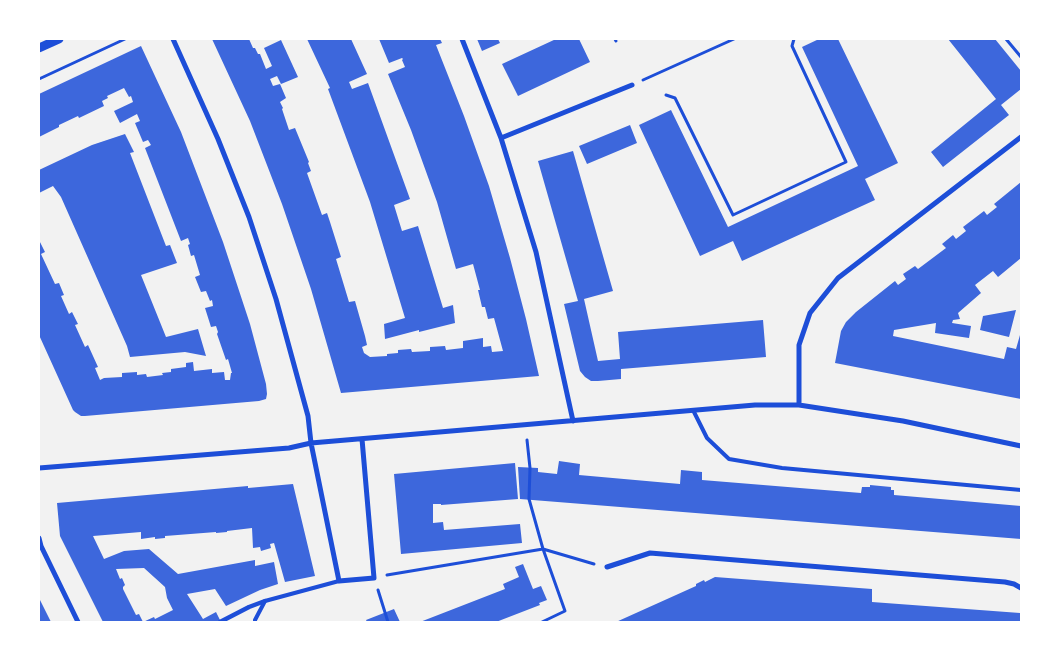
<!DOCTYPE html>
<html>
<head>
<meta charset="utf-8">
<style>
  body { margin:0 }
  #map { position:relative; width:1060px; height:661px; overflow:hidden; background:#f2f2f2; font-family:"Noto Serif",serif }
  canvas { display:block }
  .frame { position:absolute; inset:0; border:40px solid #fff; pointer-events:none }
</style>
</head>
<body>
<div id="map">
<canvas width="1060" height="661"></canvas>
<div class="frame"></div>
</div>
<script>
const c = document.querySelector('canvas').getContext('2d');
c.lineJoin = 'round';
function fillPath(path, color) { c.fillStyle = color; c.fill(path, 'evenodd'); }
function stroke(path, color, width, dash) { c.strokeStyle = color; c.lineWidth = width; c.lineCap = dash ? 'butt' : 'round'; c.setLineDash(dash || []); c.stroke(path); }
const building = new Path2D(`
  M212 39H249L253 48H255L258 54H260L266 69 272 66 264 48 281 40 298 77 281 84 277 76 270 79 273 86 280 84 286 98 280 102 283 108 282 109 289 130 295 128 309 162 308 163 311 171 307 173 322 215 327 213 330 222 341 257 336 259 349 302 355 301 365 336 367 345 362 347 364 353 370 357 387 356V354L398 353V350L411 349 412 352 430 351V347L445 346 446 350 463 348V341L483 338V347L491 346 492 352 503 351 494 318 488 319 485 307H482L478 290H480L473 264 456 269 437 202 411 130 388 74 405 67 402 60 403 59 402 58 389 63 379 39H440L442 43 436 45 464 116 489 186 510 258 526 319 539 376 341 393 311 289 282 204 250 121Z
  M307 39H351L367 74 349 82 352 89 368 83 410 199 394 205 402 231 418 226 443 308 453 305 455 323 419 332V330L385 339 384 324 405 318 370 202 328 89 330 88Z
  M477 39H498L500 43 482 51Z
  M556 39H579L590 62 518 96 502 64Z
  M819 39H838L898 163 865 179 875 200 742 261 733 241 700 256 639 125 671 110 728 227 858 166 802 47Z
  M948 39H995L1021 71V89L1001 105 1009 115 943 167 931 152 996 99Z
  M141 46 181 132 223 242 250 324 266 384 267 394 266 399 259 401 85 416H81L75 412 73 410 39 335V240L45 252 41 254 55 284 59 283 64 295 61 296 69 314 72 312 78 324 75 325 85 347 88 345 98 367 95 368 100 380 104 378 122 377V373L137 372V375L146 374 147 377 163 375 162 373 171 372V369L186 367V363L193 362 194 371 212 369V373L224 372 225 380H230L231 373H232L228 359 226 360 217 334 218 332 216 326 211 327 205 308 213 306 212 300 210 301 206 291 201 292 195 277 200 275 194 255 191 256 188 245 190 244 188 238 181 241 145 148 151 145 148 140 143 142 135 123 140 121 137 114 120 123 114 111 133 102 131 96 129 97 124 88 107 96 108 98 102 101 104 106 79 118 78 116 59 125V127L39 137V94Z
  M630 125 637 143 587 164 579 146Z
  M125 134 134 152 130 153 166 246 170 245 177 263 141 275 166 337 198 329 206 356 185 352 130 357 127 346 61 197 53 186 39 193V170L92 145Z
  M573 151 613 291 584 299 598 361 620 359 618 332 763 320 766 357 621 369V379L598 381H591L585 377 580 371 564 304 578 301 538 161Z
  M1021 182V258L998 277 993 271 975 285 981 293 958 313 960 319 953 320 952 323 971 326 969 338 935 333 936 323 894 330 893 336 1004 359 1007 347 1016 349 1020 335H1021V399L835 363 841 331 846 322 856 312 895 281 898 285 906 279 903 274 915 266 918 269 946 248 942 244 953 235 956 239 966 231 963 227 984 211 987 215 997 207 994 204Z
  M1016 310 1009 337 980 330 983 316Z
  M559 461 580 464 579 475 680 484 681 470 702 472V480L861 493 862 487H870V485L891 487V490H894V495L1021 506V539L520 499 518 467 538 468V472L557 474Z
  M515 463 518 499 441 505V504H433V523L443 522 444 530 520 524 522 543 401 554 394 474Z
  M293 484 315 576 285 582 274 543 270 544 271 548 261 551 260 547 253 548 252 528 227 531V532L216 533V532L165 536V538L155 539V537L141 539V532L93 536 104 559 124 551 149 549 178 574 255 560V566L274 562 278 584 260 590 226 606 215 589 187 594 203 619 216 612 221 622H103L60 536 57 503 248 486V488ZM144 568 165 587 167 598 173 610 155 619 154 617 143 622 139 614 136 615 123 589V587L125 585 122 578 120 579 116 569Z
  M523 564 533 589 541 586 547 600 539 603 540 605 496 622H420L505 589 503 584 519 577 515 567Z
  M715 577 872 589V602L1020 613 1021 615V622H616L696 586V584L704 580 705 582Z
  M39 598 51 622H39Z
  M394 609 400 622H367L366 620Z`);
const path = new Path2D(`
  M615 39 616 41
  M1006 39 1021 57
  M39 79 125 39
  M643 80 734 39
  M666 95 675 98 733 215 846 162 792 46 794 39
  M527 440 530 468 529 499 543 549 565 611 542 622
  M387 575 543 549 594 564
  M378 590 388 622`);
const service = new Path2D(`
  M693 410 707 438 729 459 782 468 1021 490
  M255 622V620L265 601 339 581`);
const pedestrian = new Path2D(`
  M220 622 249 607 265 601`);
const minor = new Path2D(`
  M173 39 218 139 249 217 276 299 308 416 311 443 339 581 374 578 362 439
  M462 39 501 138 536 252 573 421
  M501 138 632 85
  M799 405V345L810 313 838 278 1021 137
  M39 468 289 448 311 443 755 405H799L903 421 1021 446
  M39 538 41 546 78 622
  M607 567 650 553 1005 582 1014 584 1021 588`);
const tertiary = new Path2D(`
  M39 48 59 39`);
fillPath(building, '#3d67dc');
stroke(path, '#1d4ed8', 3);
stroke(service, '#1d4ed8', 4);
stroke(pedestrian, '#1d4ed8', 4.5);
stroke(minor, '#1d4ed8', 5);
stroke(tertiary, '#1d4ed8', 9);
</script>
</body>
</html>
